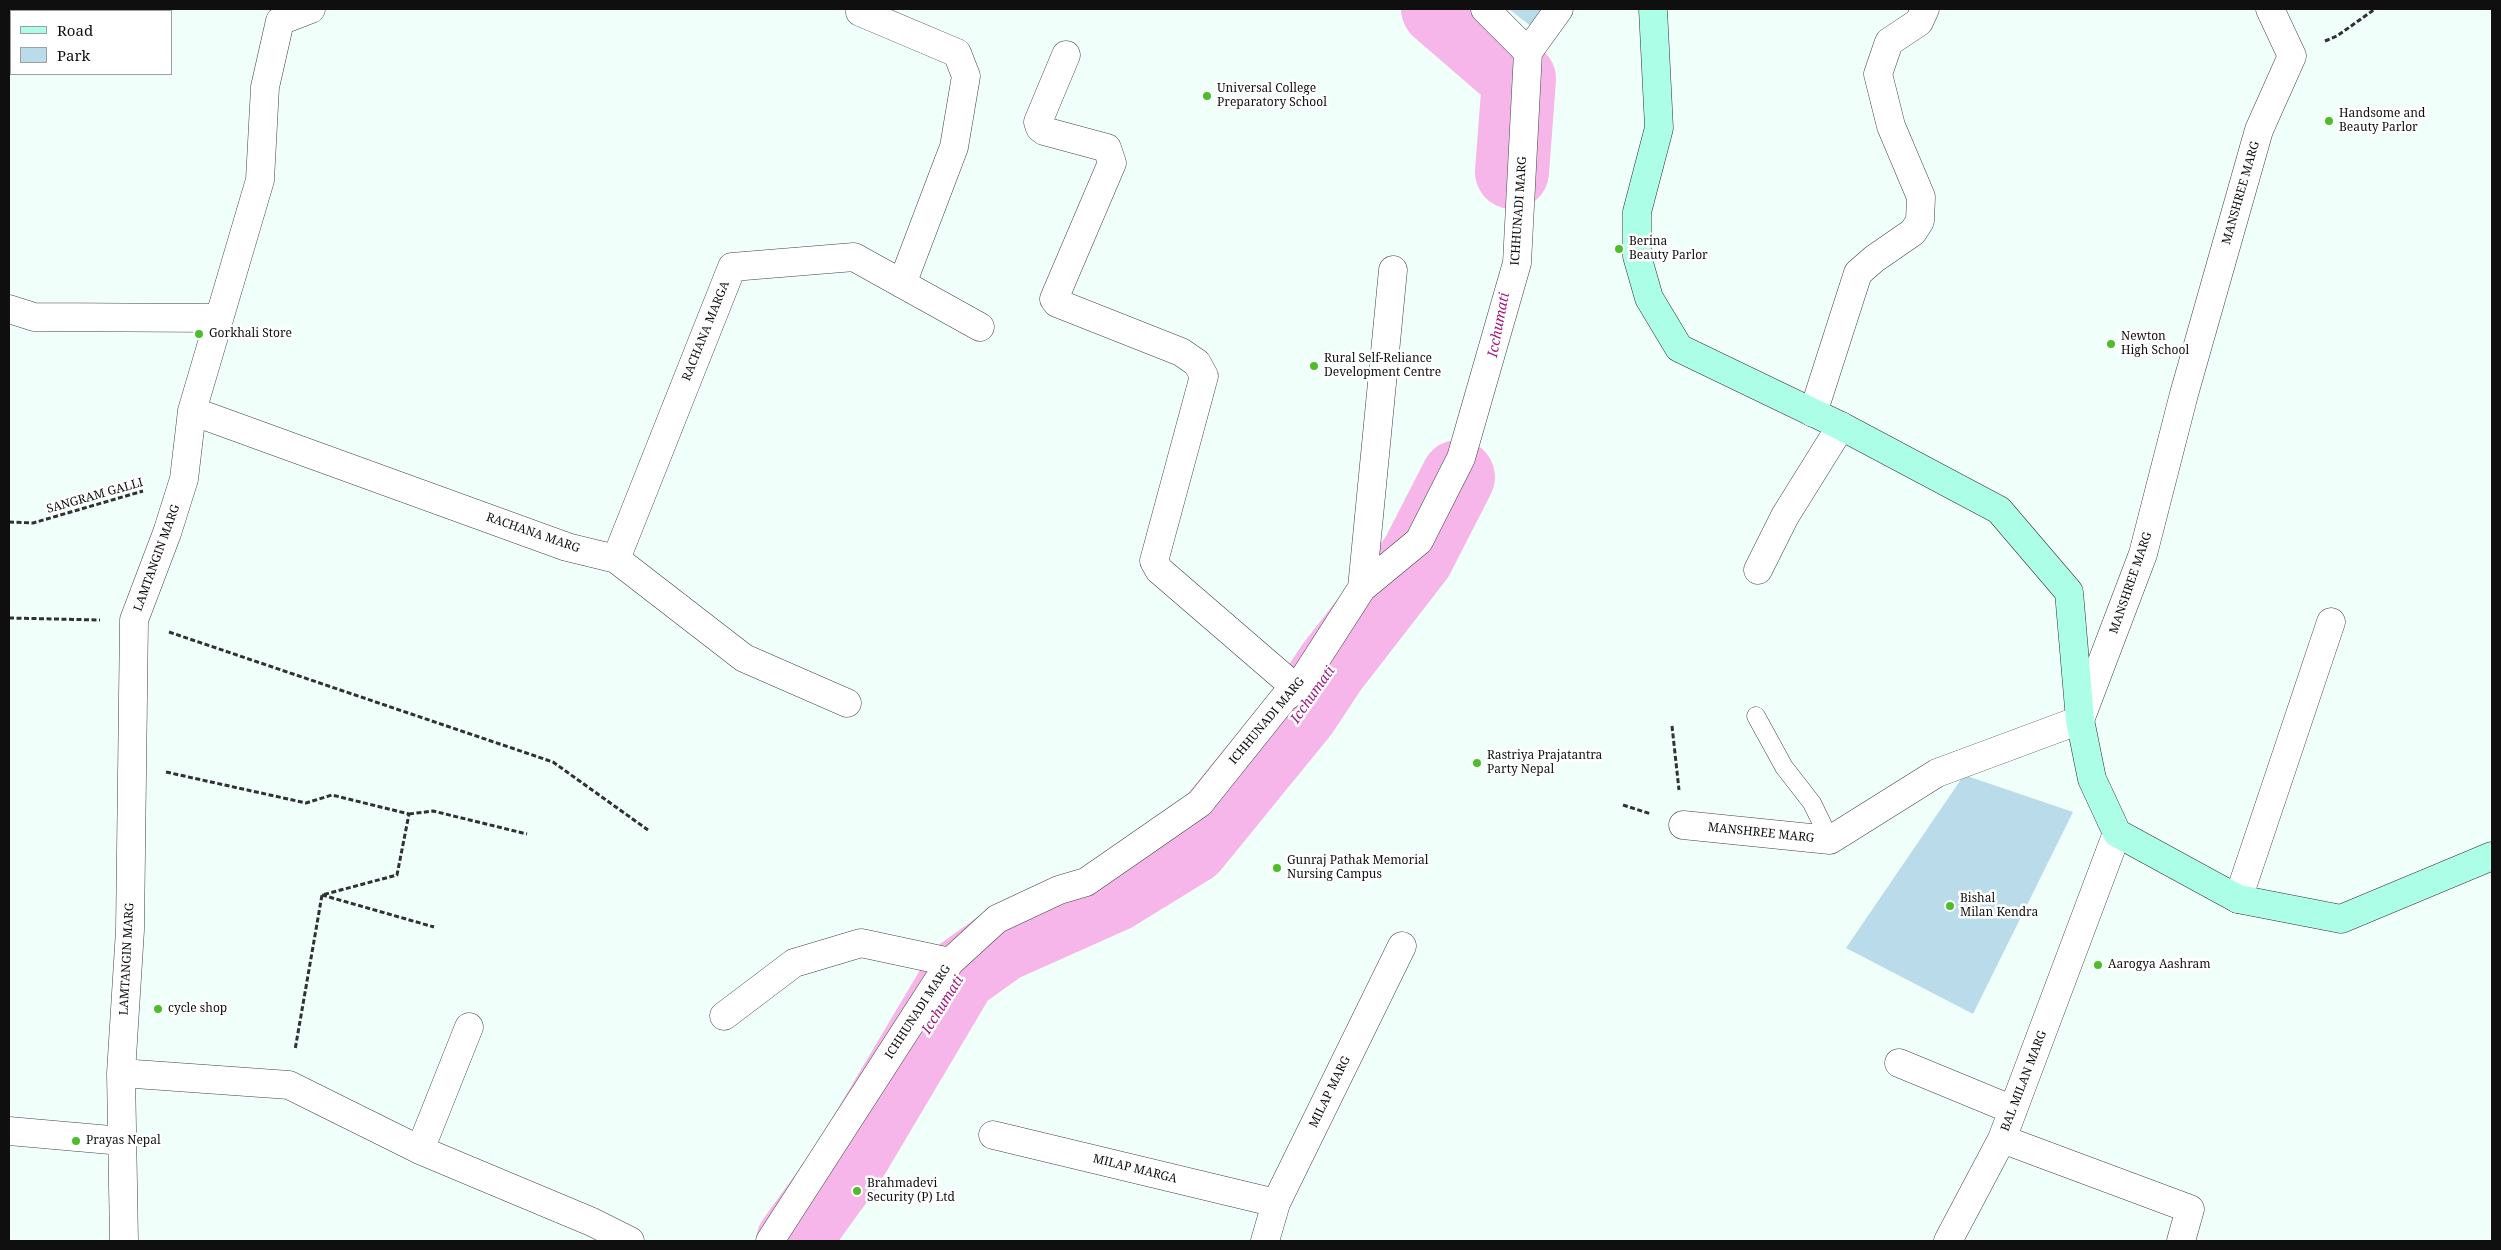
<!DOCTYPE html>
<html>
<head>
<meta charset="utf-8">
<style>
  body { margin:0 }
  #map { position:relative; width:2501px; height:1250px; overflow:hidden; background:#f1fffa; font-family:"Noto Serif",serif }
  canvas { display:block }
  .frame { position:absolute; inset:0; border:10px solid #0f0f0f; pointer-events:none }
  .legend { position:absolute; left:10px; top:10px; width:162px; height:65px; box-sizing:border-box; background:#fff; border:1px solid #9f9f9f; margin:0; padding:6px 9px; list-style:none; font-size:15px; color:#0f0f0f }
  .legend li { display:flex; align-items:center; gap:10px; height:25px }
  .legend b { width:25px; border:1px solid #9f9f9f }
</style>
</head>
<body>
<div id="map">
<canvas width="2501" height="1250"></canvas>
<div class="frame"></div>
<ul class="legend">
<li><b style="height:6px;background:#adfee6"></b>Road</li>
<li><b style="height:14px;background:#badbea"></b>Park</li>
</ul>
</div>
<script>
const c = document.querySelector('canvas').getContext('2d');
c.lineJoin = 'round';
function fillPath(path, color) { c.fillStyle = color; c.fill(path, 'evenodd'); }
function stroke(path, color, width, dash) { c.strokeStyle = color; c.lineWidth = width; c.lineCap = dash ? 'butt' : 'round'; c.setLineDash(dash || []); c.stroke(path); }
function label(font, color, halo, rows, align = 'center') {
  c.font = font + ' "Noto Serif",serif'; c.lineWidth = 5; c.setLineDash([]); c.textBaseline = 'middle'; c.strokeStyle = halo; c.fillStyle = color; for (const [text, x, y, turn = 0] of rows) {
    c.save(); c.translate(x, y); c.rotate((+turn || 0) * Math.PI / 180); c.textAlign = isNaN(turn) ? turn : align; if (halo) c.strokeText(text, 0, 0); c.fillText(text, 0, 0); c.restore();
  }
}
const green = new Path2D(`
  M1509 9H1550L1537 31Z
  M1964 775 2073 812 1973 1014 1846 948Z`);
const river = new Path2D(`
  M1438 9 1519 79 1512 172
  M793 1241 845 1169 960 975 1002 945 1114 895 1192 847 1302 712 1331 668 1417 557 1458 477`);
const path = new Path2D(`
  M2325 41 2337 36 2375 9
  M9 522 33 523 143 491
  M9 618 100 620
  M169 632 553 762 648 830
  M1672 726 1679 790
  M166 772 306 803 332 795 409 814 397 875 322 895 295 1050
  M1623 805 1651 814
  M409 814 433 811 527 834
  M322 895 434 927`);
const lane = new Path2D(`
  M1756 716 1784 767 1812 803 1830 840`);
const street = new Path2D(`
  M1485 9 1528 52
  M860 12 957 53 966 76 954 147 902 284
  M1066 55 1038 122 1040 128 1044 131 1107 148 1112 163 1054 299 1057 303 1181 352 1197 363 1204 376 1154 561 1159 570 1297 689
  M9 309 34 317 219 318
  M192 411 567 547 616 559 744 658 847 703
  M1813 413 1858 273 1874 259 1913 232 1920 221 1921 197 1891 126 1878 74 1889 42 1919 22 1925 9
  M616 559 732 267 854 257 980 327
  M1758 570 1785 516 1841 426
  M1362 588 1393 270
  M1683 825 1830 840 1937 773 2080 720 2143 554 2184 394 2259 130 2292 56 2270 9
  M2117 833 2002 1139 2190 1209 2181 1241
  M2238 899 2331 622
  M724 1016 794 963 861 943 950 962
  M1899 1063 2013 1110
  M121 1073 289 1085 420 1150 592 1222 630 1241
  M9 1131 122 1141
  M993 1135 1276 1203
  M420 1150 469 1027
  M124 1241 121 1073 130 930 134 620 167 533 184 479 192 411 260 180 265 87 280 21 311 9
  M770 1241 950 962 997 919 1059 890 1086 882 1200 803 1284 698 1297 689 1362 588 1419 541 1461 458 1517 263 1528 52 1559 9
  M1265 1241 1276 1203 1402 946
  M1948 1241 2002 1139`);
const secondary = new Path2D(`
  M1653 9 1659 128 1637 212V256L1649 298 1679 348 1841 426 1999 510 2069 592 2080 720 2092 779 2117 833 2238 899 2341 919 2492 856`);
const markers = [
  [1207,96,5,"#4abf27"],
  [2329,121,5,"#4abf27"],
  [1619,249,5,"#4abf27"],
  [199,334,5,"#4abf27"],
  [2111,344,5,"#4abf27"],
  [1314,366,5,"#4abf27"],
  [1477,763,5,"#4abf27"],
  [1277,868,5,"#4abf27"],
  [1950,906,5,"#4abf27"],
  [2098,965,5,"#4abf27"],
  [158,1009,5,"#4abf27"],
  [76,1141,5,"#4abf27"],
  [857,1191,5,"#4abf27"]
];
const poiNames = [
  ["Universal College",1217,89],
  ["Preparatory School",1217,103],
  ["Handsome and",2339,114],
  ["Beauty Parlor",2339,128],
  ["Berina",1629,242],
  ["Beauty Parlor",1629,256],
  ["Gorkhali Store",209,334],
  ["Newton",2121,337],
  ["High School",2121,351],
  ["Rural Self-Reliance",1324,359],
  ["Development Centre",1324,373],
  ["Rastriya Prajatantra",1487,756],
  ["Party Nepal",1487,770],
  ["Gunraj Pathak Memorial",1287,861],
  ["Nursing Campus",1287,875],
  ["Bishal",1960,899],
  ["Milan Kendra",1960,913],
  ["Aarogya Aashram",2108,965],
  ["cycle shop",168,1009],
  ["Prayas Nepal",86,1141],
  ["Brahmadevi",867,1184],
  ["Security (P) Ltd",867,1198]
];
const streetNames = [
  ["MANSHREE MARG",2241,193,-74],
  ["ICHHUNADI MARG",1519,211,-86],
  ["RACHANA MARGA",706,331,-68],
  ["SANGRAM GALLI",95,496,-16],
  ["RACHANA MARG",533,533,19],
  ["LAMTANGIN MARG",157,558,-70],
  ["MANSHREE MARG",2131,583,-71],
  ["ICHHUNADI MARG",1267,721,-50],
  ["MANSHREE MARG",1761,833,6],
  ["LAMTANGIN MARG",127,959,-87],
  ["ICHHUNADI MARG",918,1012,-57],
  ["BAL MILAN MARG",2024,1081,-69],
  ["MILAP MARG",1330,1092,-64],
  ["MILAP MARGA",1135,1169,14]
];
const waterNames = [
  ["Icchumati",1499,325,-79],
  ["Icchumati",1313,695,-55],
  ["Icchumati",943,1005,-58]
];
fillPath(green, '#badbea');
stroke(river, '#f6b6ea', 74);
stroke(lane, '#424242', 19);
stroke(street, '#424242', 29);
stroke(secondary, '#313131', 29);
stroke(path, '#313131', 3, [5, 2.5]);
stroke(lane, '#fff', 18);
stroke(street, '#fff', 28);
stroke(secondary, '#adfee6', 28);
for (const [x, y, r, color] of markers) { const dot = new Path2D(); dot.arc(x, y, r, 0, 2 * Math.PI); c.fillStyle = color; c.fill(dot); stroke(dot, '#fff', 2); }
label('12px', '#0f0f0f', '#fff', poiNames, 'left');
label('12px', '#0f0f0f', '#fff', streetNames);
label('italic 14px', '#a1187e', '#fff', waterNames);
</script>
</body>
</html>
